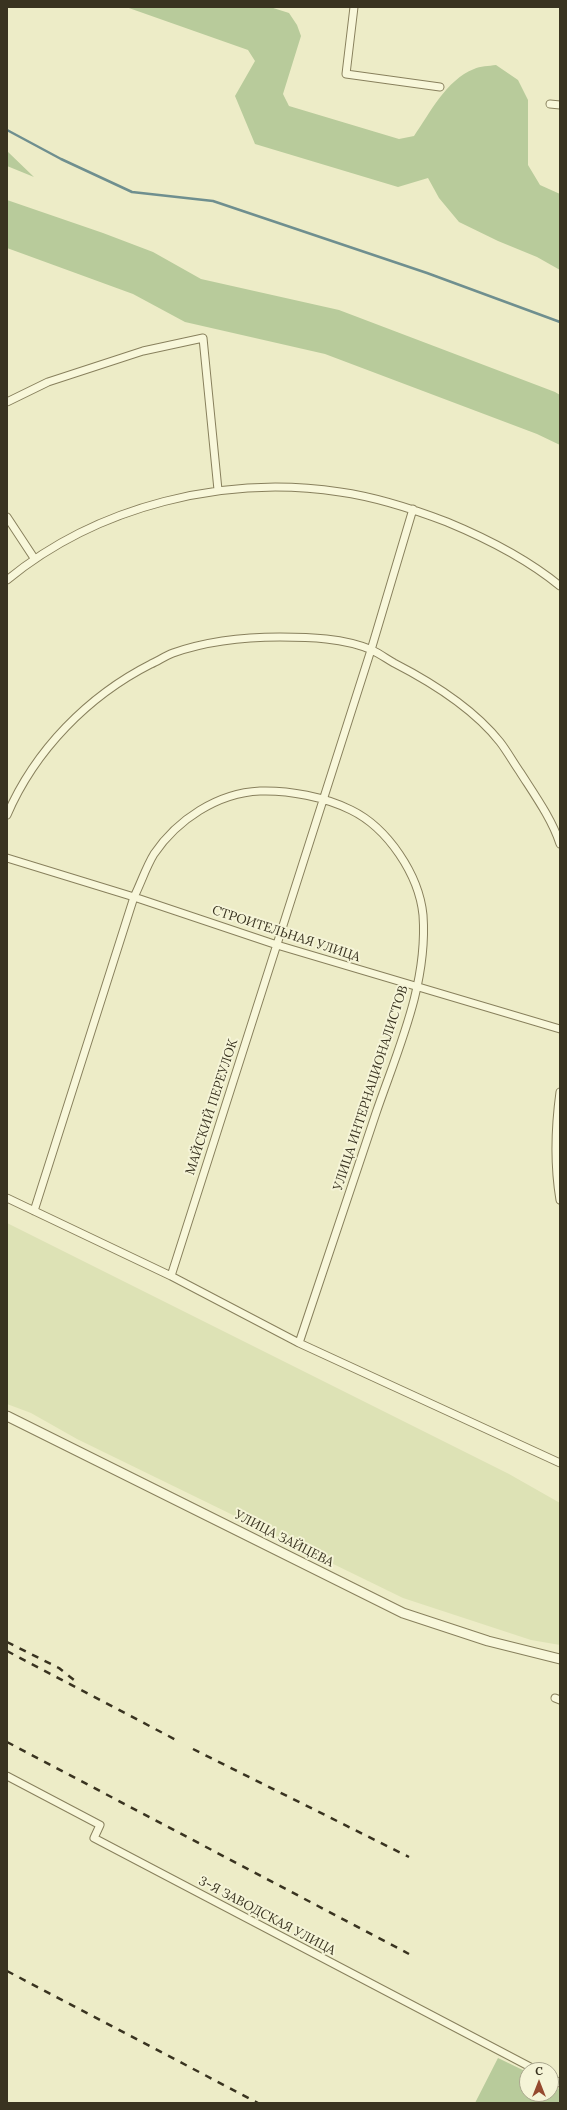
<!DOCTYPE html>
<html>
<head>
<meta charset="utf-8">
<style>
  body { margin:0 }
  #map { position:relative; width:567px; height:2110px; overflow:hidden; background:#edecc7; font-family:Lora,serif }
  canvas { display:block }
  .frame { position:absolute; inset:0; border:8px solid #393320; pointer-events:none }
  .north { position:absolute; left:519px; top:2062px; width:40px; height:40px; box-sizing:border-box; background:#f5f4d7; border:1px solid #aaa78e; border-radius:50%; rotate:0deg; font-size:11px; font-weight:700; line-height:16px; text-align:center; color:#393320 }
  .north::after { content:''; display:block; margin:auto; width:14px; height:18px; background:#954a2f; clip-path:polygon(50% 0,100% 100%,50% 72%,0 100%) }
</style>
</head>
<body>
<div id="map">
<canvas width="567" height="2110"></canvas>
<div class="frame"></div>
<div class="north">С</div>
</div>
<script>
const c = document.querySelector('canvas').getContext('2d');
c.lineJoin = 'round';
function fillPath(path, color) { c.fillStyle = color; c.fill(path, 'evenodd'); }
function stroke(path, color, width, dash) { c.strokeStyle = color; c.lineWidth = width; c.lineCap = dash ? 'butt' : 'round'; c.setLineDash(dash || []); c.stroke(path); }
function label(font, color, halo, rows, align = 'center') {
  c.font = font + ' Lora,serif'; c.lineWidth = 4; c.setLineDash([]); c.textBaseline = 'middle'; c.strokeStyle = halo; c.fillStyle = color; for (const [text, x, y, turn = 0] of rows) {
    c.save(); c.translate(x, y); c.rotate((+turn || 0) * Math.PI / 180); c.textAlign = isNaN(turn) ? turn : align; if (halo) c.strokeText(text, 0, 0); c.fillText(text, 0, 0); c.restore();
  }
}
const farmland = new Path2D(`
  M7 1223 509 1474 560 1503V1645L531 1640 403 1598 77 1439 31 1413 7 1404Z`);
const green = new Path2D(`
  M126 7H270L289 13 297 25 301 36 283 94 289 106 399 139 414 136C430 113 446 80 474 69 480 66 489 66 496 65L518 80 528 100V165L540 185 560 194V270L537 257 498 241 459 222 439 198 428 178 398 187 255 144 235 96 255 61 248 50Z
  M7 151 34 177 7 166Z
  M7 200 103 233 153 252 201 279 339 310 555 392 560 395V445L537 434 325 354 185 322 133 294 7 248Z
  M498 2058 527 2072V2094H551V2085L560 2089V2103H475Z`);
const stream = new Path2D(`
  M7 130 61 159 132 192 213 201 427 273 560 322`);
const minor = new Path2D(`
  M354 7 346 74 440 87
  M550 104 560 105
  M7 402 48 382 143 351 203 338 218 490
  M7 517 34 558
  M7 580C97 506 225 474 340 492 376 497 413 509 447 522 488 539 526 558 560 586
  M7 815C35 750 88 696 151 664 158 661 165 656 173 653 207 641 244 637 280 637 309 637 344 638 372 650 380 654 387 659 394 663 431 682 474 709 500 742 507 751 513 762 520 772 534 794 552 819 560 844
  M7 858 134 897 277 945 560 1029
  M560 1092C555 1129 554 1164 560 1200
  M7 1198 171 1276 299 1343 560 1463
  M34 1211 134 897C141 883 146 867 154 854 177 820 217 793 260 791 289 790 325 797 351 810 388 828 419 875 423 915 428 984 398 1049 376 1113 350 1190 325 1267 299 1343
  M171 1276 371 650 413 509
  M555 1698 560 1700
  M7 1776 100 1825 94 1838 536 2070
  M551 2078 560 2083`);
const tertiary = new Path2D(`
  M7 1416 403 1613 488 1641 560 1659`);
const rail = new Path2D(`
  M7 1642 59 1668 79 1684
  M7 1651 178 1741
  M7 1742 409 1954
  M193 1749 409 1857
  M7 1971 258 2103`);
const streetNames = [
  ["СТРОИТЕЛЬНАЯ УЛИЦА",286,934,18],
  ["УЛИЦА ИНТЕРНАЦИОНАЛИСТОВ",371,1088,-72],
  ["МАЙСКИЙ ПЕРЕУЛОК",212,1107,-72],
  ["УЛИЦА ЗАЙЦЕВА",284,1539,27],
  ["3-Я ЗАВОДСКАЯ УЛИЦА",267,1916,28]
];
fillPath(farmland, '#dde2b5');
fillPath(green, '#b8cb9b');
stroke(stream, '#6f8f8f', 2.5);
stroke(minor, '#88805d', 9);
stroke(tertiary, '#88805d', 11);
stroke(minor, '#f8f7da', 7);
stroke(tertiary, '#f8f7da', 9);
stroke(rail, '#393320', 2.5, [7, 7]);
label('13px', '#393320', '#f5f4d7', streetNames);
</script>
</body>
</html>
